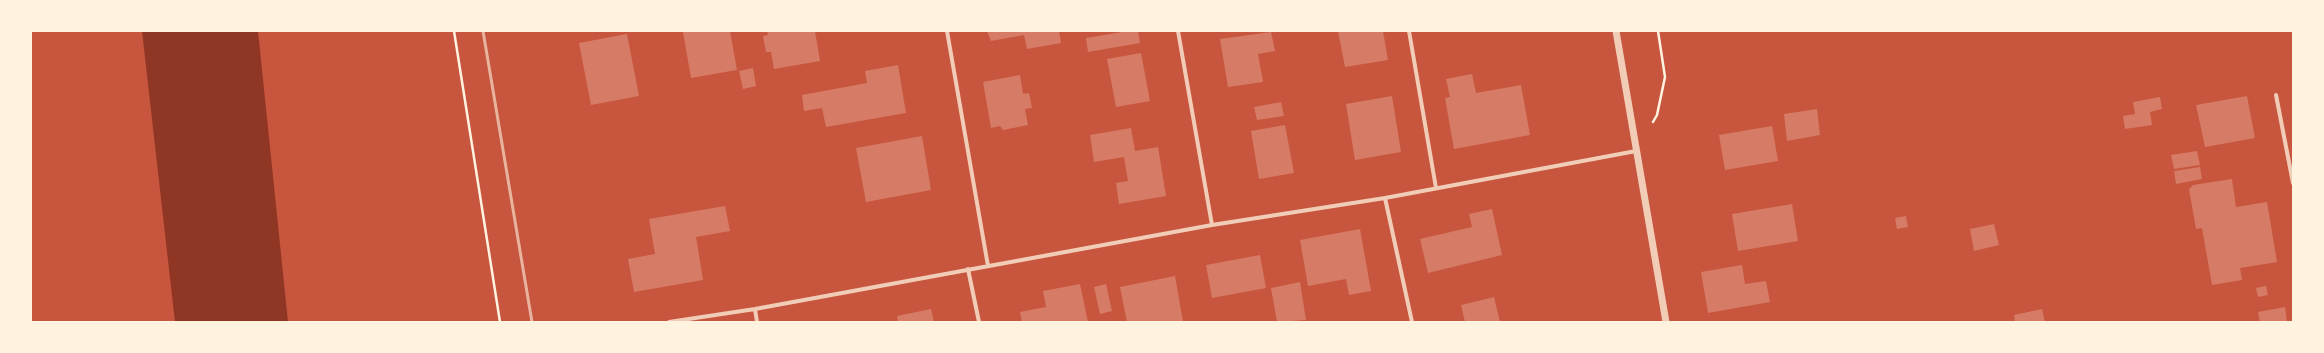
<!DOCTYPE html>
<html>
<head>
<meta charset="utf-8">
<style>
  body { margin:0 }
  #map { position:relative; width:2324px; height:353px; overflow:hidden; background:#c8553d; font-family:Ubuntu,sans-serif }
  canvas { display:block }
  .frame { position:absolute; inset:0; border:32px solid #fff3e0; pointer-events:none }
</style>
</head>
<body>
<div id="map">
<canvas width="2324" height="353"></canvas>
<div class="frame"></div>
</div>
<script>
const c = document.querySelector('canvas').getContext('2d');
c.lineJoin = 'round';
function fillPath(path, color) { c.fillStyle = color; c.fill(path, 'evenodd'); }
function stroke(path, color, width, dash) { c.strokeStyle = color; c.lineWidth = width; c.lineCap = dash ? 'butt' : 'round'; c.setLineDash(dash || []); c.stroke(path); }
const water = new Path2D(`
  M142 31H258L288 322H175Z`);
const building = new Path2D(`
  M689 31H730L737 70 691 78 683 32Z
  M767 31H815L820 61 774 69 771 52H766L763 36 768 35Z
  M987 31H1059L1061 43 1027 49 1024 35 991 41Z
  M1128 31H1138L1140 43 1088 52 1086 38Z
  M1338 31H1383L1388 60 1345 67Z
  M1271 32 1275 51 1258 54 1263 82 1228 87 1220 39Z
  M627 34 639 96 591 105 579 43Z
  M1141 53 1150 101 1116 107 1107 59Z
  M898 65 906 113 826 127 822 108 804 111 802 95 867 83 865 71Z
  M753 68 756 86 743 89 739 71Z
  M1472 74 1476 93 1521 85 1530 135 1454 149 1445 98 1450 97 1446 79Z
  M1020 75 1023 94 1029 93 1032 108 1025 109 1028 125 1003 130 1000 126 991 128 983 82Z
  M1392 96 1401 152 1355 160 1346 104Z
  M2247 96 2255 138 2205 147 2196 105Z
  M2160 97 2162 109 2150 112 2152 125 2125 129 2123 116 2135 114 2133 102Z
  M1281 102 1284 116 1257 120 1254 107Z
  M1817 109 1820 135 1787 141 1784 114Z
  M1285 125 1294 173 1259 179 1251 131Z
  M1772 126 1778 161 1725 170 1719 135Z
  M1131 128 1135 151 1158 147 1166 196 1119 204 1116 183 1128 181 1124 157 1094 162 1090 135Z
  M922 136 931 190 866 202 856 148Z
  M2197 151 2200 165 2174 169 2171 155Z
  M2200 167 2202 179 2176 184 2174 171Z
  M2232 179 2236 207 2267 202 2277 262 2240 268 2242 280 2212 285 2202 228 2196 229 2189 189 2193 185Z
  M1792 204 1798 241 1738 251 1732 214Z
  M725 206 730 231 696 237 703 280 634 292 628 259 655 254 649 219Z
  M1492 209 1502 255 1428 273 1420 239 1472 227 1469 214Z
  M1906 216 1908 227 1897 229 1895 218Z
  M1994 224 1999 245 1974 251 1970 229Z
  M1360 229 1371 291 1349 295 1346 279 1308 286 1300 240Z
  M1260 255 1266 288 1212 298 1206 265Z
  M1742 265 1745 284 1766 281 1770 302 1708 313 1701 272Z
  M1175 276 1183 322H1127L1120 287Z
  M1300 282 1306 320 1277 322 1271 288Z
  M1080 284 1088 322H1022L1020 312 1046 307 1043 291Z
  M1106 284 1112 311 1100 314 1094 287Z
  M2266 286 2268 295 2258 297 2256 288Z
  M1494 297 1500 322H1465L1461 305Z
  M2285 307 2287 322H2260L2258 312Z
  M931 309 934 322H898L897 316Z
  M2042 309 2045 322H2015L2014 315Z`);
const path = new Path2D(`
  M454 31 500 322
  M1653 122 1657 115 1665 77 1658 31`);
const minor = new Path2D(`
  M947 31 988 266
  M1178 31 1212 225
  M1409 31 1436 188
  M2276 95 2293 183
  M1385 198 1412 322
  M968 269 979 322
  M755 309 757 322
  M669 322 755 309 1212 225 1385 198 1636 151`);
const tertiary = new Path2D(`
  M1616 31 1666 322`);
const rail = new Path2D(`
  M483 31 532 322`);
fillPath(water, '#8f3625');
fillPath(building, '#d67c66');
stroke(path, '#fff3e0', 2.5);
stroke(minor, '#f1ccb7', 4);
stroke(tertiary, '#f1ccb7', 7);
stroke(rail, '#e9b49f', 3);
</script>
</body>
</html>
